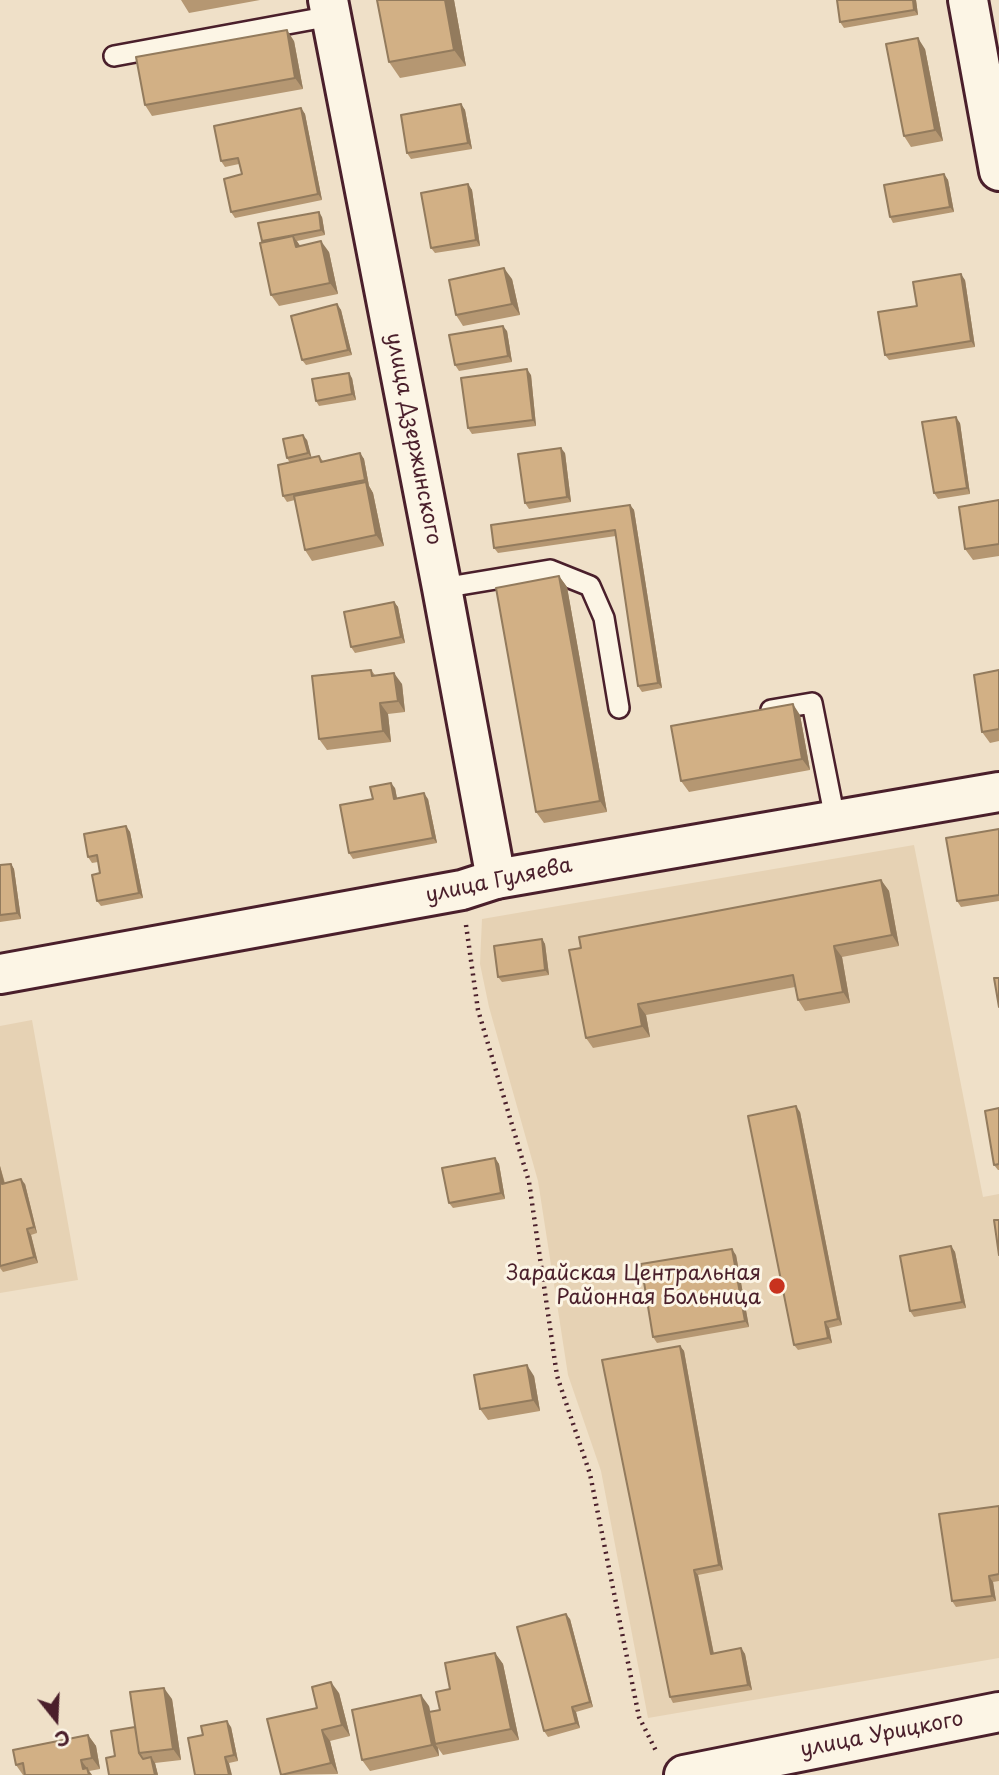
<!DOCTYPE html>
<html>
<head>
<meta charset="utf-8">
<style>
  body { margin:0 }
  #map { position:relative; width:999px; height:1775px; overflow:hidden; background:#efe0c8; font-family:"Playpen Sans",sans-serif }
  canvas { display:block }
  .north { position:absolute; left:21px; top:1684px; width:70px; height:70px; -webkit-text-stroke:5px #fcf5e5; paint-order:stroke; rotate:162deg; font-size:19px; font-weight:700; line-height:28px; text-align:center; color:#4a1f2b }
  .north::after { content:''; display:block; margin:auto; width:24px; height:32px; background:#4a1f2b; clip-path:polygon(50% 0,100% 100%,50% 72%,0 100%) }
</style>
</head>
<body>
<div id="map">
<canvas width="999" height="1775"></canvas>
<div class="north">С</div>
</div>
<script>
const c = document.querySelector('canvas').getContext('2d');
c.lineJoin = 'round';
function fillPath(path, color) { c.fillStyle = color; c.fill(path, 'evenodd'); }
function stroke(path, color, width, dash) { c.strokeStyle = color; c.lineWidth = width; c.lineCap = dash ? 'butt' : 'round'; c.setLineDash(dash || []); c.stroke(path); }
function label(font, color, halo, rows, align = 'center') {
  c.font = font + ' "Playpen Sans",sans-serif'; c.lineWidth = 6; c.setLineDash([]); c.textBaseline = 'middle'; c.strokeStyle = halo; c.fillStyle = color; for (const [text, x, y, turn = 0] of rows) {
    c.save(); c.translate(x, y); c.rotate((+turn || 0) * Math.PI / 180); c.textAlign = isNaN(turn) ? turn : align; if (halo) c.strokeText(text, 0, 0); c.fillText(text, 0, 0); c.restore();
  }
}
const built = new Path2D(`
  M914 845 983 1197 999 1194V1658L648 1718 601 1471 568 1375 538 1181 489 1007 480 964 482 919Z
  M32 1020 78 1280 0 1293V1026Z`);
const path = new Path2D(`
  M466 925 478 1010 529 1182 557 1376 590 1474 639 1717 657 1753`);
const service = new Path2D(`
  M114 56 331 16
  M442 588 550 570 590 586 604 618 619 708
  M771 710 812 703 835 819`);
const minor = new Path2D(`
  M0 974 462 890 496 879 999 792`);
const tertiary = new Path2D(`
  M328 0 442 588 496 879
  M968 0 999 171`);
const secondary = new Path2D(`
  M684 1775 999 1712`);
const wall = new Path2D(`
  M181 0H260L189 13Z
  M377 0H454L466 66 400 78 389 62Z
  M837 0H916L918 15 844 28 840 22Z
  M294 41 303 89 152 116 145 105Z
  M925 49 943 141 911 147 904 136Z
  M461 104 465 110 472 149 411 159 407 153Z
  M301 108 305 114 322 200 235 218 231 212 242 174 239 164 225 167 221 161Z
  M944 174 948 180 954 212 893 223 890 217Z
  M468 184 472 190 480 246 435 253 431 248Z
  M322 217 325 235 297 241 300 246 329 252 338 294 279 306 271 295 263 242 262 241Z
  M512 279 520 315 463 326 456 315Z
  M965 280 975 347 889 360 885 355 917 306Z
  M337 304 341 310 352 355 306 365 302 360Z
  M507 331 512 362 459 371 455 365Z
  M531 375 536 426 472 434 468 428Z
  M352 378 356 400 319 406 316 401Z
  M960 423 970 494 938 499 934 493Z
  M307 440 311 458 319 456 323 461 360 453 364 459 369 486 373 493 384 546 312 561 305 550 295 500 287 502 283 496 290 463 287 458Z
  M565 453 571 502 529 509 525 503Z
  M999 500V556L973 560 965 549Z
  M630 505 634 510 662 688 642 692 638 686 616 536 498 553 494 548Z
  M559 576 567 587 607 812 544 823 536 812Z
  M394 602 398 607 405 643 355 653 351 647Z
  M371 670 375 675 402 684 405 712 388 714 391 742 327 750 319 739Z
  M999 670V741L990 743 982 732Z
  M800 715 810 770 689 792 681 781Z
  M395 788 397 798 428 799 437 843 353 859 349 853 373 799Z
  M126 826 130 832 143 898 101 906 97 901 100 873 98 862 92 863 88 857Z
  M999 829V901L961 907 957 901Z
  M11 864 14 869 21 919 0 922V865Z
  M881 880 889 891 899 946 842 957 850 1003 805 1011 798 1000 795 987 646 1015 650 1037 593 1048 586 1038 569 950Z
  M542 939 545 944 549 975 502 982 498 977Z
  M999 1108V1170H998L994 1165Z
  M800 1112 842 1325 829 1328 832 1343 798 1350 794 1345Z
  M495 1158 499 1164 505 1199 453 1208 449 1203Z
  M0 1166 5 1183 25 1184 37 1233 31 1235 38 1263 3 1272 0 1268Z
  M951 1246 955 1252 966 1308 914 1317 910 1311Z
  M736 1255 749 1327 657 1343 653 1337Z
  M680 1346 684 1351 723 1570 698 1575 714 1654 741 1648 745 1654 752 1690 673 1703 670 1697Z
  M534 1376 540 1411 488 1420 480 1409Z
  M999 1506V1581L993 1582 996 1601 956 1607 952 1601Z
  M570 1619 593 1707 576 1712 580 1728 548 1737 544 1731Z
  M495 1653 503 1664 519 1740 443 1755 438 1748 439 1756 370 1771 362 1760 429 1706 430 1712 440 1710 450 1689Z
  M339 1693 350 1736 330 1741 338 1774 281 1775 317 1708Z
  M172 1699 181 1760 155 1763 158 1775 115 1756 135 1727Z
  M231 1727 238 1761 229 1763 203 1735Z
  M88 1735 96 1746 100 1769 89 1771 92 1775H23L16 1765Z`);
const shadedWall = new Path2D(`
  M445 0H454L466 66 454 50Z
  M913 0H916L918 15 914 10Z
  M287 30 294 41 303 89 295 78Z
  M918 38 925 49 943 141 935 130Z
  M461 104 465 110 472 149 468 143Z
  M301 108 305 114 322 200 318 194Z
  M944 174 948 180 954 212 950 207Z
  M468 184 472 190 480 246 476 240Z
  M319 212 322 217 325 235 321 230Z
  M293 236 301 247H296Z
  M321 241 329 252 338 294 330 283Z
  M504 268 512 279 520 315 512 304Z
  M961 274 965 280 975 347 971 341Z
  M337 304 341 310 352 355 348 350Z
  M503 326 507 331 512 362 508 356Z
  M527 369 531 375 536 426 533 420Z
  M349 373 352 378 356 400 352 394Z
  M956 417 960 423 970 494 967 488Z
  M303 435 307 440 312 459 308 453Z
  M561 448 565 453 571 502 567 497Z
  M360 453 364 459 369 486 373 493 384 546 376 535Z
  M630 505 634 510 662 688 658 683Z
  M559 576 567 587 607 812 600 801Z
  M394 602 398 607 405 643 401 637Z
  M394 673 402 684 405 712 398 701Z
  M380 703 388 714 391 742 383 731Z
  M793 704 800 715 810 770 802 759Z
  M391 783 395 788 398 804 394 799Z
  M424 793 428 799 437 843 433 838Z
  M126 826 130 832 143 898 139 893Z
  M11 864 14 869 21 919 17 913Z
  M881 880 889 891 899 946 892 935Z
  M542 939 545 944 549 975 545 970Z
  M834 946 842 957 850 1003 843 992Z
  M638 1004 646 1015 650 1037 642 1026Z
  M796 1106 800 1112 842 1325 838 1319Z
  M495 1158 499 1164 505 1199 501 1193Z
  M0 1166 6 1189 2 1184 0 1175Z
  M21 1179 25 1184 37 1233 34 1227Z
  M27 1229 31 1235 38 1263 34 1257Z
  M951 1246 955 1252 966 1308 962 1302Z
  M732 1249 736 1255 749 1327 745 1321Z
  M825 1322 829 1328 832 1343 828 1338Z
  M680 1346 684 1351 723 1570 719 1565Z
  M527 1365 534 1376 540 1411 533 1400Z
  M694 1570 698 1575 715 1660 711 1654Z
  M989 1576 993 1582 996 1601 992 1596Z
  M566 1614 570 1619 593 1707 590 1702Z
  M741 1648 745 1654 752 1690 748 1685Z
  M495 1653 503 1664 519 1740 511 1729Z
  M331 1682 339 1693 350 1736 342 1725Z
  M164 1688 172 1699 181 1760 173 1749Z
  M421 1695 429 1706 437 1744H435L438 1748 439 1756 432 1745Z
  M572 1707 576 1712 580 1728 576 1723Z
  M227 1721 231 1727 238 1761 234 1755Z
  M322 1730 330 1741 338 1774 331 1763Z
  M88 1735 96 1746 100 1769 92 1758Z
  M151 1757 155 1763 158 1775H155Z
  M225 1757 229 1763 232 1775H229Z
  M81 1760 92 1775H87L83 1769Z`);
const building = new Path2D(`
  M377 0H445L454 50 389 62Z
  M837 0H913L914 10 840 22Z
  M287 30 295 78 145 105 136 57Z
  M918 38 935 130 904 136 886 44Z
  M461 104 468 143 407 153 401 115Z
  M301 108 318 194 231 212 224 179 242 174 238 158 221 161 214 126Z
  M944 174 950 207 890 217 884 185Z
  M468 184 476 240 431 248 421 193Z
  M319 212 321 230 262 241 258 223Z
  M293 236 296 247 321 241 330 283 271 295 260 243Z
  M504 268 512 304 456 315 449 280Z
  M961 274 971 341 885 355 878 312 917 306 913 282Z
  M337 304 348 350 302 360 291 316Z
  M503 326 508 356 455 365 449 335Z
  M527 369 533 420 468 428 461 378Z
  M349 373 352 394 316 401 312 379Z
  M956 417 967 488 934 493 922 422Z
  M303 435 308 453 287 458 283 439Z
  M561 448 567 497 525 503 518 454Z
  M360 453 365 480 283 496 278 465 319 456 321 462Z
  M366 482 376 535 305 550 294 496Z
  M999 500V544L965 549 959 507Z
  M630 505 658 683 638 686 615 530 494 548 491 525Z
  M559 576 600 801 536 812 496 588Z
  M394 602 401 637 351 647 344 612Z
  M371 670 372 676 394 673 398 701 380 703 383 731 319 739 312 676Z
  M999 670V729L982 732 974 675Z
  M793 704 802 759 681 781 671 726Z
  M391 783 394 799 424 793 433 838 349 853 340 805 373 799 370 787Z
  M126 826 139 893 97 901 92 875 100 873 97 855 88 857 84 834Z
  M999 829V895L957 901 946 838Z
  M11 864 17 913 0 915V865Z
  M881 880 892 935 834 946 843 992 798 1000 793 975 638 1004 642 1026 586 1038 569 950 581 948 579 937Z
  M542 939 545 970 498 977 494 946Z
  M994 978H999V1007Z
  M796 1106 838 1319 825 1322 828 1338 794 1345 748 1116Z
  M999 1108V1164L994 1165 985 1111Z
  M495 1158 501 1193 449 1203 442 1168Z
  M0 1175 2 1184 21 1179 34 1227 27 1229 34 1257 0 1266Z
  M994 1220H999V1255Z
  M951 1246 962 1302 910 1311 900 1256Z
  M732 1249 745 1321 653 1337 641 1264Z
  M680 1346 719 1565 694 1570 711 1654 741 1648 748 1685 670 1697 602 1360Z
  M527 1365 533 1400 480 1409 474 1375Z
  M999 1506V1574L989 1576 992 1596 952 1601 939 1514Z
  M566 1614 590 1702 572 1707 576 1723 544 1731 517 1627Z
  M495 1653 511 1729 435 1744 429 1712 440 1710 436 1692 450 1689 445 1663Z
  M331 1682 342 1725 322 1730 331 1763 281 1775 267 1719 317 1708 312 1687Z
  M164 1688 173 1749 139 1753 130 1692Z
  M421 1695 432 1745 362 1760 352 1710Z
  M227 1721 234 1755 225 1757 229 1775H195L188 1738 203 1735 201 1726Z
  M135 1727 139 1753 143 1759 151 1757 155 1775H109L106 1758 115 1756 111 1731Z
  M88 1735 92 1758 81 1760 83 1769 87 1768 89 1775H25L23 1763 16 1765 13 1750Z`);
const markers = [
  [777,1286,9,"#c8321e"]
];
const streetNames = [
  ["улица Дзержинского",413,439,79],
  ["улица Гуляева",499,881,-12],
  ["улица Урицкого",882,1735,-11]
];
const poiNames = [
  ["Зарайская Центральная",761,1274],
  ["Районная Больница",761,1298]
];
fillPath(built, '#e6d2b4');
stroke(service, '#4a1f2b', 24);
stroke(minor, '#4a1f2b', 44);
stroke(tertiary, '#4a1f2b', 44);
stroke(secondary, '#4a1f2b', 44);
stroke(path, '#4a1f2b', 4.5, [2, 5]);
stroke(service, '#fcf5e5', 19);
stroke(minor, '#fcf5e5', 38);
stroke(tertiary, '#fcf5e5', 38);
stroke(secondary, '#fcf5e5', 38);
fillPath(wall, '#b59772');
fillPath(shadedWall, '#937b5d');
fillPath(building, '#d2b085');
stroke(building, '#937b5d', 2);
for (const [x, y, r, color] of markers) { const dot = new Path2D(); dot.arc(x, y, r, 0, 2 * Math.PI); c.fillStyle = color; c.fill(dot); stroke(dot, '#fcf5e5', 2.5); }
label('21px', '#4a1f2b', '#fcf5e5', streetNames);
label('21px', '#4a1f2b', '#fcf5e5', poiNames, 'right');
</script>
</body>
</html>
